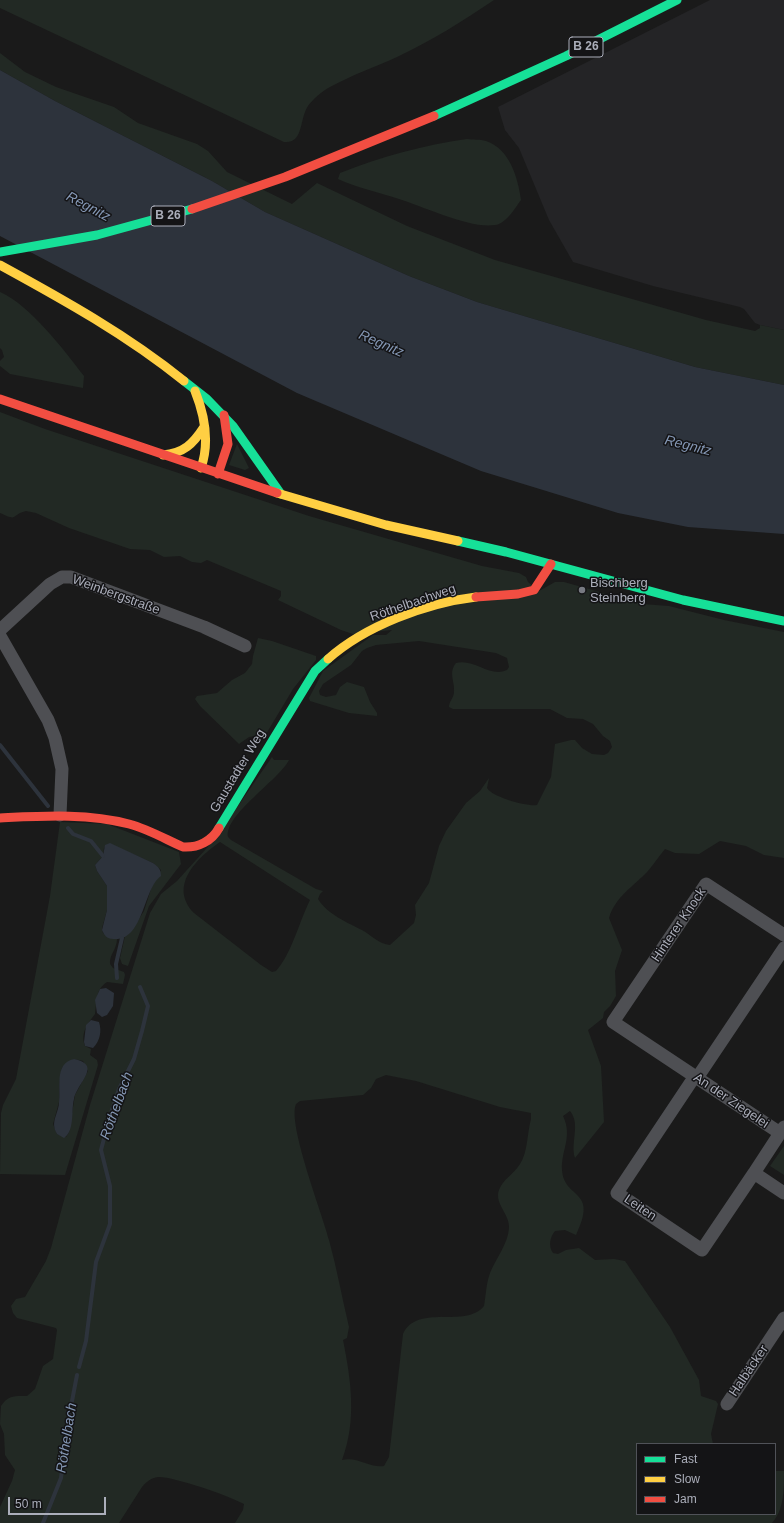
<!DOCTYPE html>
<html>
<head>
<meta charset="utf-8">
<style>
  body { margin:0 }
  #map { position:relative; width:784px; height:1523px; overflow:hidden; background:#1a1a1a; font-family:Arial,sans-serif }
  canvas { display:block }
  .legend { position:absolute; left:636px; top:1443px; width:140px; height:72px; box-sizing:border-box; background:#141416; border:1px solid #505258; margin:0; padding:5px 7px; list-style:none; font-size:12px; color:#abaeba }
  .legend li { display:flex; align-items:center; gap:8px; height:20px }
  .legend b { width:20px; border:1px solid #505258 }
  .scale { position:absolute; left:8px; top:1497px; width:98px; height:18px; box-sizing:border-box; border:2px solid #abaeba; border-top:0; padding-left:5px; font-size:12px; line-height:14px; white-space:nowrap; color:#abaeba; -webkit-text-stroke:3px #141416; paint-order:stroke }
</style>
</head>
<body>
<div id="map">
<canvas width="784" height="1523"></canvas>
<ul class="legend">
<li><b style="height:5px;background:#16e098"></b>Fast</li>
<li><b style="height:5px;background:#ffcf43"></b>Slow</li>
<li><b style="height:5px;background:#f24e42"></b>Jam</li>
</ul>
<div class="scale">50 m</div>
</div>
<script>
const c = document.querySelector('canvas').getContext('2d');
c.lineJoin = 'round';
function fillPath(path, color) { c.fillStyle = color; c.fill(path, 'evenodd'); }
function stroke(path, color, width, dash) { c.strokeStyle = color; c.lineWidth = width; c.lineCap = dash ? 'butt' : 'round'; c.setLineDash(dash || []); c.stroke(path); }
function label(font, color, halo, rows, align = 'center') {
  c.font = font + ' Arial,sans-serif'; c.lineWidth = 3; c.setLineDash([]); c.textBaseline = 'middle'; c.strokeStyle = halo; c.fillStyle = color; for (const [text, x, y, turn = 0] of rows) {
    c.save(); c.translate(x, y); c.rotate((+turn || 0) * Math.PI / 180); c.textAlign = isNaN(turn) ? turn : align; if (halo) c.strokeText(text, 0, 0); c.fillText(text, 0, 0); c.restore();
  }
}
const built = new Path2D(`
  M710 0H784V330L760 325 755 323 744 309 740 307 653 286 573 262 549 220 519 148 505 130 498 107Z`);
const green = new Path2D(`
  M0 0H494C463 21 431 41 397 57 375 67 352 75 330 87 322 91 313 99 308 106 299 119 304 144 284 142L0 8Z
  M0 53 25 72 56 87 114 107 138 123 197 144 208 151 227 172 292 204 317 183 407 226 495 260 706 320 755 331 760 328V325L784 330V385L695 367 477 302 409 276 265 212 212 181 55 101 0 70Z
  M467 139C473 140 480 139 486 141 510 149 518 178 521 200 515 208 506 224 495 225 470 229 425 207 399 199 378 192 358 188 338 179L340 173C380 157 424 145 467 139Z
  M0 292C30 305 64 350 84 376L83 388 10 374 0 366V361L4 357 2 350 0 348Z
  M0 412 45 429 309 516 482 566 519 573 526 577 528 582 539 591 555 582H564L642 604 669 606 724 620 784 632V858L764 855 746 846 720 841 699 854 675 853 665 849C659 856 654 864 648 871 634 886 615 897 609 918L622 950 615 971 616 996 610 1006 604 1012 603 1018 588 1030 601 1066 604 1122 575 1158C570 1143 581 1124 570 1111L563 1116C573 1137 561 1150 562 1170 564 1200 599 1188 576 1235L565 1230 555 1231C550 1237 548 1246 553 1253L558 1254 566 1250 579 1248 595 1260 614 1259 625 1261 670 1327 699 1380 701 1396 716 1401 718 1404 711 1434 713 1444H637V1514H775V1471H784C784 1491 784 1510 772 1523H235L243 1510 244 1504C230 1496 172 1476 158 1477 151 1478 146 1482 142 1487L119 1523H0V1507L12 1481 15 1470 5 1455 4 1434 0 1424 1 1406C8 1395 15 1396 27 1396L35 1389 43 1366 53 1359 57 1330 56 1328 17 1318 13 1313 11 1306 16 1299 25 1297 46 1261 51 1248 90 1105 150 913 161 894 177 881 215 839 272 757 274 760H289C280 779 224 815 228 837L231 840 316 889 323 891 320 894 318 899C327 914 348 923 362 930 371 935 379 944 390 945L414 923 416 915 415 905 429 883 439 846 446 831 466 803 480 791 489 778 487 788C492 797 528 807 537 805L551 777 555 744 571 740H575L582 748 592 754 604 755 608 753 612 747 610 741 603 736 593 724 583 719 567 718 550 709H453L449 707C449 701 454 698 454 692 455 681 448 673 456 663 474 658 490 678 507 670L509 667 507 658 496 653 419 641 376 645 367 648 362 651 351 665 323 684 319 691 320 695 326 697 336 695 340 687 347 682 364 687 370 702 377 713V716L349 713 310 701 309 698 323 671 373 635H386L392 630 353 634 341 630 278 600 281 596V591L207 560 201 563 192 562 180 556 164 557 150 550 130 549 69 528 36 513 26 511C10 515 19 522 0 513ZM220 842 310 900C299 922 292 953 276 971L272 972 261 965 194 913C168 886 197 858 220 842ZM386 1075 416 1081 500 1107 531 1113V1119C527 1133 528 1152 520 1164 514 1174 503 1179 499 1190 494 1204 510 1214 509 1228 508 1244 496 1258 490 1273 486 1284 486 1295 484 1306 466 1329 417 1303 403 1334L389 1457 384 1466C369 1468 357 1456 342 1460 357 1420 351 1380 343 1340L347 1338 349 1327C342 1298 337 1269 329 1240 323 1215 287 1124 296 1104L300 1101 363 1095 371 1088 376 1079Z
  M237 444 249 468 245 470 229 465Z
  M258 638 272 641 316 656V660L293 689 266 734 249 737 239 744 200 706 195 699 197 696 217 693 232 680 245 673 252 664 253 656Z
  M60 822 107 824 179 852 181 864 149 906 128 966 122 964 120 958 125 936 134 927 144 911 152 886 161 870 153 863 110 844 104 848 103 856 95 865 97 871 107 886V910L102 928 103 933 113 939H117C117 949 109 955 110 964L113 968 124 972 125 975 123 984 107 982C95 990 97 1001 95 1014 88 1023 80 1033 85 1046L91 1049 90 1055 97 1060 98 1065 65 1175 0 1174 1 1113 3 1105 16 1079 50 896ZM74 1059 83 1061 88 1071 75 1095 69 1132 66 1137 57 1134 53 1124 59 1102V1084L62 1068Z
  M784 1146V1175L770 1166Z`);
const water = new Path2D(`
  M0 70 55 101 212 181 265 212 409 276 477 302 695 367 784 385V534L688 527 618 513 481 471 297 393 0 236Z
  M110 843 153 863C159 867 161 870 161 876 143 888 144 942 113 939 107 939 104 935 102 930L107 910V886L97 871 95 865 103 856 105 845Z
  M106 988 114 993 113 1006 107 1015 102 1017 97 1013 95 1000 100 989Z
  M91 1020 99 1022C102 1031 100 1041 93 1048L85 1046 84 1042 86 1025Z
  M74 1059C103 1065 77 1083 74 1099 71 1110 75 1131 64 1138L57 1134C50 1122 58 1115 59 1103 61 1088 54 1063 74 1059Z`);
const stream = new Path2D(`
  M0 745 48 806
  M68 828 73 834 91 841 103 856
  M117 978 116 964 122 938
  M79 1367 86 1341 96 1262 110 1224V1186L101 1150 110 1116 119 1089 134 1059 142 1031 148 1006 140 987
  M43 1523 61 1478 68 1422 77 1375`);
const street = new Path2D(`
  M0 630 50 584 62 577H71L204 627 245 646
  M0 636 48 720 55 738 62 769 60 815
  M695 1076 617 1193 702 1250 754 1173
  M697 1078 784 948
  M784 1127 754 1173 784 1193
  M780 1133 613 1022 706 884 784 935
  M727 1404 784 1318`);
const fast = new Path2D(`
  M434 116 566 56 677 0
  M0 252 97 235 192 209
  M184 381 207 399 233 426 281 494
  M458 541 506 552 683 600 784 621
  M219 828 315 671 328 659`);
const slow = new Path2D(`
  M0 265C64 300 127 335 184 381
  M195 391C205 416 210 442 201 468
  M163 455C184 453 193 444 204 427
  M277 493 386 525 458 541
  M328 659C365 626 426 603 476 597`);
const jam = new Path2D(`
  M192 209 285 177 434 116
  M0 399 277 493
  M218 474 228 444 224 415
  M476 597 518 594 534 590 551 564
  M0 818C43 816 87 813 129 824 148 829 165 839 183 847 198 848 212 841 219 828`);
const markers = [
  [582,590,4,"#787a82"]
];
const shields = [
  [586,47,34],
  [168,216,34]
];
const shieldNames = [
  ["B 26",586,47],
  ["B 26",168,216]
];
const poiNames = [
  ["Bischberg",590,583],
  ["Steinberg",590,598]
];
const streetNames = [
  ["Weinbergstraße",116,595,20],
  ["Röthelbachweg",413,603,-19],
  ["Gaustadter Weg",238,771,-59],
  ["Hinterer Knock",679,925,-56],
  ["An der Ziegelei",731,1101,34],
  ["Leiten",640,1208,34],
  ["Halbäcker",749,1371,-56]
];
const waterNames = [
  ["Regnitz",88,207,28],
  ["Regnitz",381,344,24],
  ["Regnitz",688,446,14],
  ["Röthelbach",117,1106,-70],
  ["Röthelbach",67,1438,-81]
];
fillPath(built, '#242426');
fillPath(green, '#222924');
fillPath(water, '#2d333c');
stroke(stream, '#2d333c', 4);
stroke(street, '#4e4f53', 13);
stroke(fast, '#16e098', 9);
stroke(slow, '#ffcf43', 9);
stroke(jam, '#f24e42', 9);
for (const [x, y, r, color] of markers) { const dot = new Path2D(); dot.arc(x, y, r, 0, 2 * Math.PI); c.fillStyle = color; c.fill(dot); stroke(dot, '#141416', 1.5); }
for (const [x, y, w] of shields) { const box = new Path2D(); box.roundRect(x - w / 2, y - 10, w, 20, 3); c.fillStyle = '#141416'; c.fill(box); stroke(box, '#abaeba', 1); }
label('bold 12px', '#abaeba', null, shieldNames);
label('13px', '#abaeba', '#141416', poiNames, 'left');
label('13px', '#abaeba', '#141416', streetNames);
label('italic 14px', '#8497b4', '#141416', waterNames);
</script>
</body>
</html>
